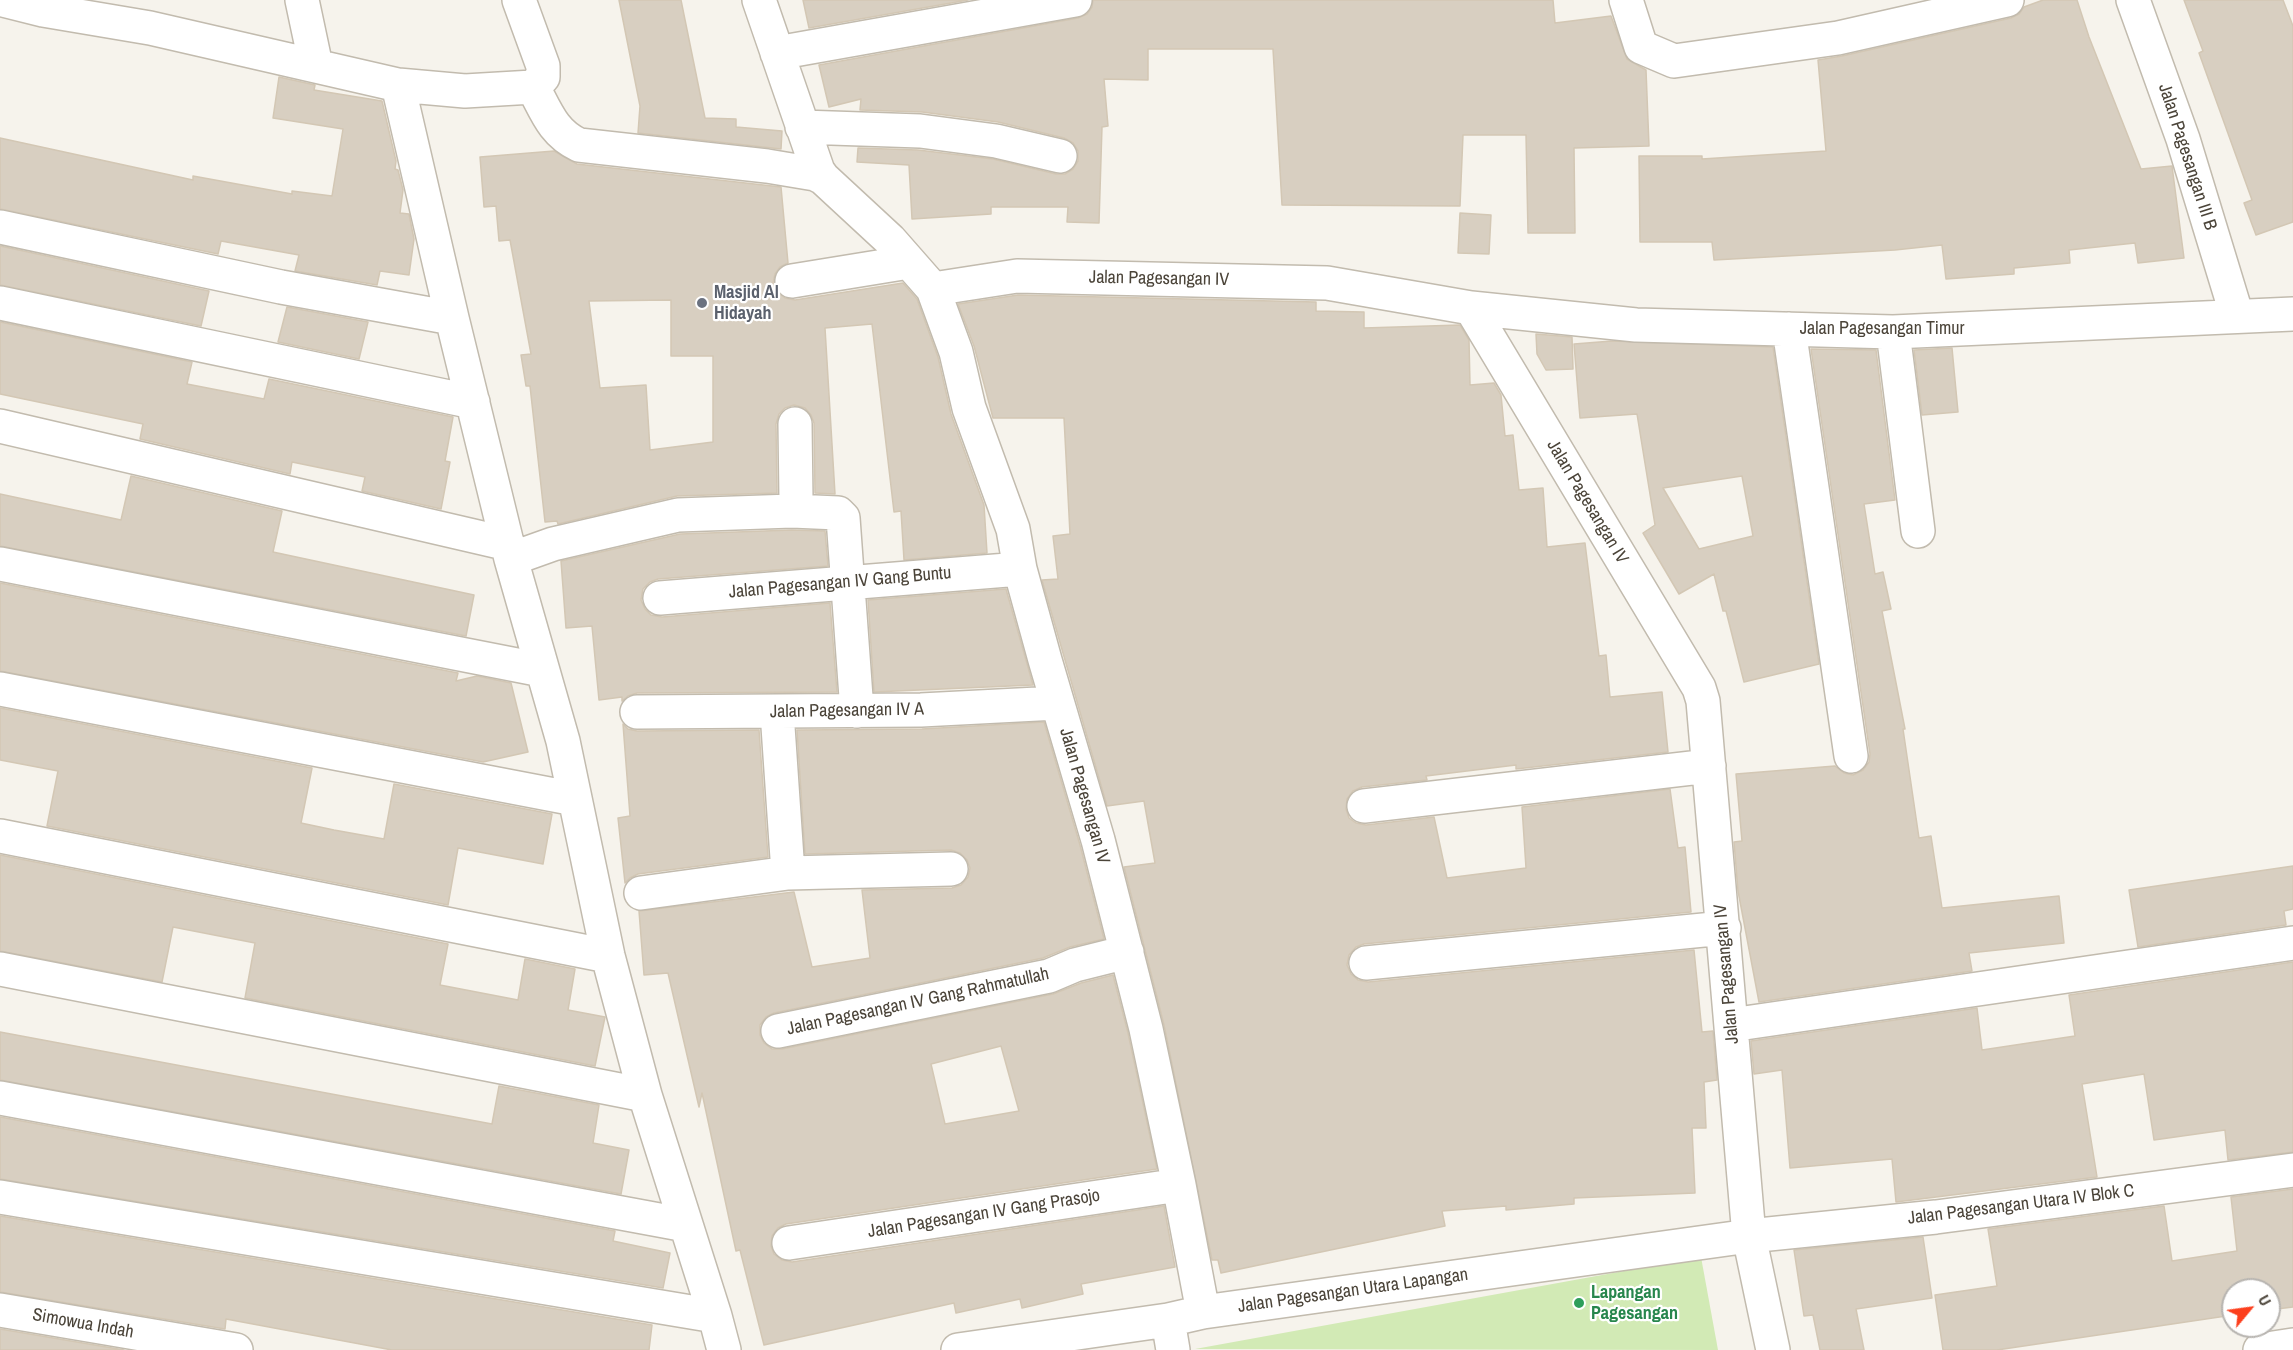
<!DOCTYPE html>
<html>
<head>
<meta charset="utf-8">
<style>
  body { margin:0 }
  #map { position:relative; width:2293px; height:1350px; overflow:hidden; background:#f6f3ec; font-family:"Archivo Narrow",sans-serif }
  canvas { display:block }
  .north { position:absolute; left:2221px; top:1278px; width:60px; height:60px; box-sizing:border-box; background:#fff; border:2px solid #b7b4b0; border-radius:50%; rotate:61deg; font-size:16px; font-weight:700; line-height:24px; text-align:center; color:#4b4439 }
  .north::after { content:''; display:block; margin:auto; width:21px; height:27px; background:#fc3f1d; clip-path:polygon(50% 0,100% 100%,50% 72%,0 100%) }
</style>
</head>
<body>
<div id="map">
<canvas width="2293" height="1350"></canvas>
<div class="north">U</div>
</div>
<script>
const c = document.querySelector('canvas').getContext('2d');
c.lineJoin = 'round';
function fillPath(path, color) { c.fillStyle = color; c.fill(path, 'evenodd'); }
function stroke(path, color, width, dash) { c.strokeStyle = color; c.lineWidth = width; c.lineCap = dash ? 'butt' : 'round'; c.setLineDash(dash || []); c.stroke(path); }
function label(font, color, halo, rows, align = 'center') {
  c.font = font + ' "Archivo Narrow",sans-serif'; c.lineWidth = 4.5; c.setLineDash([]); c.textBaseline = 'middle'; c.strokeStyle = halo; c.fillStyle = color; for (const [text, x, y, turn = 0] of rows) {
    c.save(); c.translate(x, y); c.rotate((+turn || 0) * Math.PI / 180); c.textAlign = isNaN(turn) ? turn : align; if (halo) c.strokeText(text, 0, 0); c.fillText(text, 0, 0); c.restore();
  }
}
const green = new Path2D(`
  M1701 1257 1718 1350 1195 1349Z`);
const building = new Path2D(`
  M619 0H681L705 118 736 119V127L782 131 781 149 638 133 640 106Z
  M803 0H968L809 28Z
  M1093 0H1553L1555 23 1611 16 1627 59 1646 70 1649 146 1574 148 1575 233H1528L1526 135H1463L1460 206 1282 205 1273 49H1148V80L1104 79 1108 126 1102 127 1099 223 1067 222 1068 207H991V214L912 219 909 165 857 162 858 148 918 150 993 159 1056 174H1065L1073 169 1078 161V151L1073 143 1064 138 998 122 922 112 860 110 861 99 829 107 819 65 1078 18 1087 14 1092 7Z
  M2043 0H2077L2089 37 2141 169 2172 166 2184 258 2138 263 2135 243 2069 250 2070 263 2014 268V274L1946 279 1942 245 1895 250 1714 260 1712 242H1640L1639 156H1702V159L1826 151 1818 60 1842 56 2011 18 2019 14 2024 7Z
  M2184 0H2283L2293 26V222L2256 235 2244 203 2252 200 2199 53 2203 51Z
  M279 77 315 85 314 90 382 101 396 161 395 169 398 170 403 190 400 213 409 214 414 239 409 275 380 271 377 285 295 271 299 255 221 241 218 254 0 209V138L193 180V176L292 194V191L332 196 343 129 273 118Z
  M554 151 577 164 781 187 788 263 780 267 775 274 773 283 777 292 785 298 795 300 903 283 917 299 938 357 951 414 984 505 987 553 904 560 901 511 894 512 872 324 825 328 835 494 815 493 814 423 811 415 805 408 794 405 785 408 779 414 776 424 777 493 677 496 558 524 557 521 545 522 530 386H526L521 355 531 354 510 240 499 241 496 206 484 207 480 157ZM671 300V356H713V442L650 450 646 385 600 388 589 301Z
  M1460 213 1491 215 1489 254 1458 253Z
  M0 246 209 291 201 326 0 285Z
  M1018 295 1316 302V311L1364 312V328L1460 325 1469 340 1470 385 1494 383 1501 395 1505 436 1513 435 1519 490 1543 488 1547 547 1585 543 1599 656 1606 655 1610 697 1662 692 1668 752 1516 769V765L1426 776 1427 780 1362 787 1353 791 1347 799 1346 809 1349 818 1356 823 1366 825 1434 817 1447 878 1526 868 1522 807 1670 789 1678 848 1685 847 1691 912 1364 944 1356 947 1349 955 1347 965 1351 974 1358 980 1368 982 1694 950 1702 1032 1713 1031 1717 1080 1704 1082 1706 1128H1692L1695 1193 1574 1198V1204L1506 1210V1206L1442 1211 1445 1226 1221 1273 1218 1260H1212L1164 1025 1124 867 1155 863 1144 801 1107 806 1042 580 1058 579 1053 536 1070 534 1064 418H993L974 346 958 304Z
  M287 307 368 322 359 359 278 342Z
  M0 322 192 362 187 384 264 399 269 379 453 417 445 461 450 462 441 509 362 491 365 477 292 462 290 474 140 439 143 424 0 394Z
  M1536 334 1572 337 1573 369 1546 370 1537 354Z
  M1612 341 1773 347 1819 664 1744 682 1726 611H1723L1714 574 1679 594 1643 533 1655 525 1637 414 1580 418 1574 344ZM1742 476 1753 536 1699 549 1663 488Z
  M1952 348 1958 412 1922 415 1914 350Z
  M1811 349 1876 350 1895 500 1864 504 1875 574 1883 572 1891 609 1882 611 1905 729H1903L1919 838 1931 836 1942 908 2059 896 2064 943 1969 953 1972 971 1759 1002 1738 891 1734 842 1742 841 1736 774 1835 766 1844 773 1853 775 1863 770 1869 762 1870 754Z
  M131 476 282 511 273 552 474 595 466 636 0 546V494L121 520Z
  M792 530 825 531 828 566 658 579 650 582 643 589 641 600 645 609 651 615 662 617 830 603 837 692 637 693 628 696 622 701V697L599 700 592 626 566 628 561 561 680 534Z
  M0 583 458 673 456 681 477 676 511 683 528 752 483 762 0 671Z
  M1006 589 1033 685 874 692 868 600Z
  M0 708 312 768 301 823 334 830 384 839 394 784 552 814 543 864 458 848 448 905 47 826 58 771 0 760Z
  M1044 722 1080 845 1104 939 1070 947 1043 958 774 1013 766 1017 760 1025V1035L764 1043 772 1049H782L1053 994 1081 983 1113 975 1128 1033 1157 1169 786 1224 778 1228 772 1236 771 1246 774 1254 782 1260 792 1262 1164 1206 1175 1267 1081 1284 1083 1294 1022 1308 1020 1299 956 1313 954 1303 764 1345 740 1250 736 1251 702 1093 699 1107 668 973 644 975 639 911 794 892 812 967 870 958 862 890 952 888 961 885 968 877 970 868 967 860 960 853 951 850 805 854 797 730 922 729ZM1001 1046 1019 1111 945 1124 931 1064Z
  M623 724 628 729 637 731 759 730 768 857 638 874 630 878 625 883 618 818 630 816Z
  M0 855 448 944 440 985 518 1000 525 959 575 969 568 1010 605 1017 595 1066 245 998 255 943 173 927 162 982 0 951Z
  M2293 866V909L2284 911 2286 925 2138 947 2129 890Z
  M2293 962V1152L2228 1160 2225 1130 2154 1140 2144 1074 2082 1084 2097 1177 1896 1202 1892 1159 1790 1168 1782 1070 1754 1074 1751 1041 1977 1008 1982 1050 2075 1036 2069 995Z
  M0 1032 492 1124 499 1086 599 1105 593 1143 629 1150 621 1194 0 1080Z
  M0 1117 615 1231 613 1241 670 1253 663 1288 0 1179Z
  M2293 1189V1307L2269 1310V1290H2233V1315L1997 1350H1943L1935 1295 1997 1286 1988 1229 2164 1206 2172 1261 2237 1251 2231 1197Z
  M0 1216 652 1325 649 1350H392L226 1319 225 1329 0 1292Z
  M1923 1237 1932 1298 1856 1309 1864 1350H1820L1813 1315 1804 1316 1794 1250Z
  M0 1329 124 1350H0Z`);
const minor = new Path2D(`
  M3 0 43 10 150 28 398 85 465 91 533 87 543 77V66L519 0
  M302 0 316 66
  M759 0 818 171 823 178 890 240 933 289 1017 276 1327 283 1471 308 1699 688 1703 701 1749 1236 1773 1350
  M1626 0 1641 47 1674 61 1838 38 2007 0
  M2133 0 2183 139 2237 316
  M777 53 1075 0
  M398 85 452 318 511 559 563 741 608 956 645 1095 715 1316 724 1350
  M533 87C546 111 553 133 579 145L767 166 815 174 823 178
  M802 127 920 131 996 141 1060 156
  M0 227 281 287 452 318
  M792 281 909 262
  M933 289 956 352 969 408 1013 529 1020 569 1045 660 1098 840 1146 1029 1179 1185 1203 1312
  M0 303 473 402
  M1471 308 1636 325 1893 332 2293 314
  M1789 329 1851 756
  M1893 332 1918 531
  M0 426 508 544
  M792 511 796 499 795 424
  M511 559 553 544 678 515 792 511 838 513 843 518 857 711
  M0 564 542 670
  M660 598 1020 569
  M0 689 575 799
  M637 712 921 710 1057 703
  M1364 806 1709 766
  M0 836 608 956
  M788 873 951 869
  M641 893 788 873 777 712
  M1366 963 1724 928
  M0 969 645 1095
  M1731 1025 2293 943
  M778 1031 1049 976 1075 965 1127 952
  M0 1098 686 1225
  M0 1197 715 1316
  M789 1243 1179 1185
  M0 1310 236 1350
  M1168 1320 1173 1350
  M958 1350 1168 1320 1203 1312 1749 1236 1936 1217 2293 1170
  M2260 1350 2293 1345`);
const markers = [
  [702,303,6,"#6b7280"],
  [1579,1303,6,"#2e9e5b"]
];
const streetNames = [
  ["Jalan Pagesangan III B",2187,157,72],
  ["Jalan Pagesangan IV",1159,279,1],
  ["Jalan Pagesangan Timur",1882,329],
  ["Jalan Pagesangan IV",1587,502,59],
  ["Jalan Pagesangan IV Gang Buntu",840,583,-5],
  ["Jalan Pagesangan IV A",847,711,-1],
  ["Jalan Pagesangan IV",1084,796,74],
  ["Jalan Pagesangan IV",1727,974,-95],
  ["Jalan Pagesangan IV Gang Rahmatullah",918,1002,-12],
  ["Jalan Pagesangan Utara IV Blok C",2021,1205,-7],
  ["Jalan Pagesangan IV Gang Prasojo",984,1214,-9],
  ["Jalan Pagesangan Utara Lapangan",1353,1291,-8],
  ["Simowua Indah",83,1324,10]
];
const worshipNames = [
  ["Masjid Al",714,293],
  ["Hidayah",714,314]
];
const leisureNames = [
  ["Lapangan",1591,1293],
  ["Pagesangan",1591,1314]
];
fillPath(green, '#d2eab5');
fillPath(building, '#d8cfc1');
stroke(building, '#d3c7b4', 1.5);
stroke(minor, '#c2bbae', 36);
stroke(minor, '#fff', 33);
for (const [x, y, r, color] of markers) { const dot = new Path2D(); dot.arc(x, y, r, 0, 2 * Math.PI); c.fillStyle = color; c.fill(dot); stroke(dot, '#fff', 2); }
label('18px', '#4b4439', '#fff', streetNames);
label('bold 18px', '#5b616d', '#fff', worshipNames, 'left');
label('bold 18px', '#27864d', '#fff', leisureNames, 'left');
</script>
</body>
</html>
